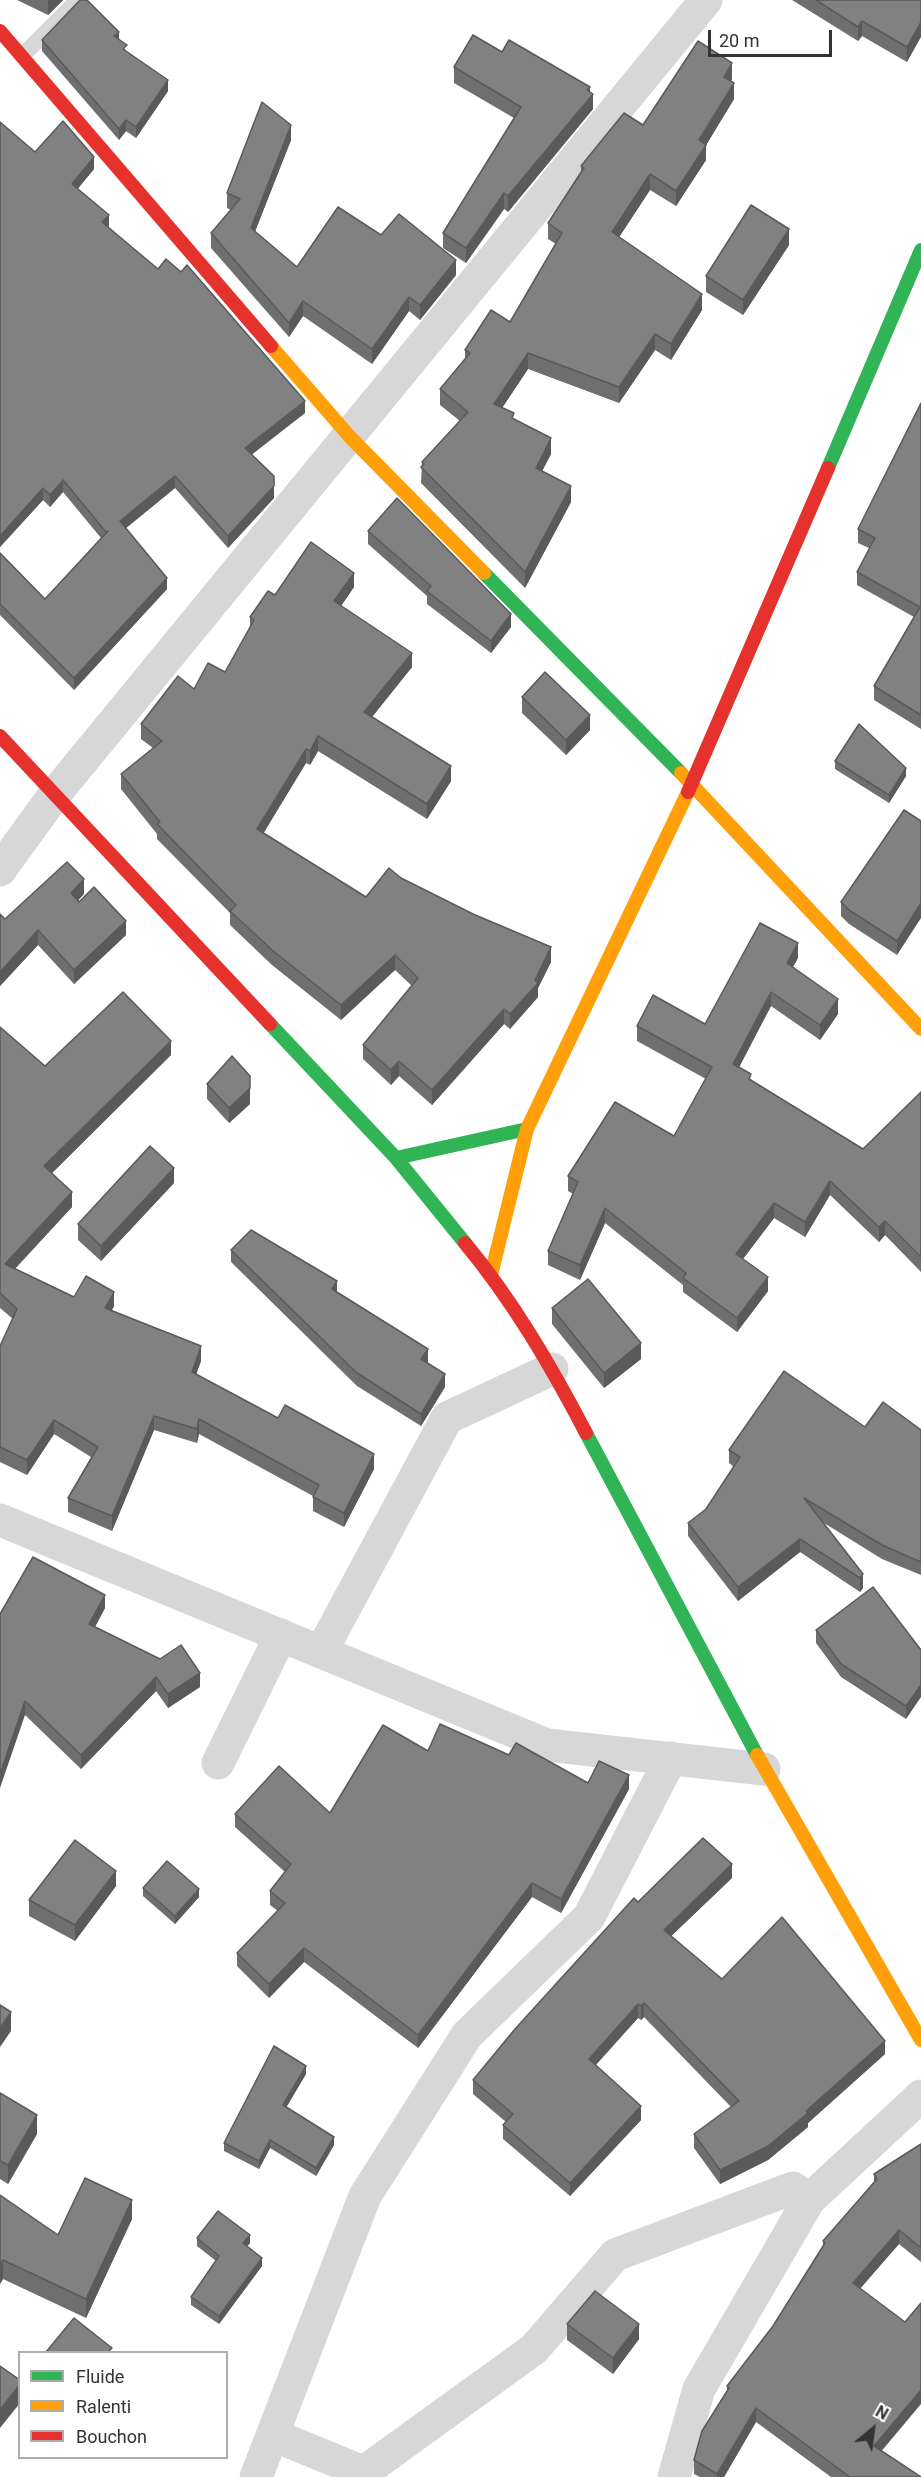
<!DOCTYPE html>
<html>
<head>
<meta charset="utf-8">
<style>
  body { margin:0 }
  #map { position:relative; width:921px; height:2477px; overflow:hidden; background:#fff; font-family:Roboto,sans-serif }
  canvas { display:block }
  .legend { position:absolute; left:18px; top:2351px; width:210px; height:108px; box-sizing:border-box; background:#fff; border:2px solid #adadad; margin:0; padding:8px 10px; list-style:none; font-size:18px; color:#333 }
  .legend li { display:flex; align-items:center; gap:12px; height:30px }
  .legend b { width:30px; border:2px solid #adadad }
  .north { position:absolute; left:843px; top:2399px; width:60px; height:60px; -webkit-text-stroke:4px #fff; paint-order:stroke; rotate:29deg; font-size:16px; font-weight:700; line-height:24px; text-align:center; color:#333 }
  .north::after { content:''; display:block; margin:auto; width:21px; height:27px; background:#333; clip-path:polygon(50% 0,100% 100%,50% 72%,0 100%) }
  .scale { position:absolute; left:708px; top:30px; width:124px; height:27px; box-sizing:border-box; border:3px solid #333; border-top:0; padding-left:8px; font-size:18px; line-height:21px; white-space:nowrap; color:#333; -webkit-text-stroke:4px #fff; paint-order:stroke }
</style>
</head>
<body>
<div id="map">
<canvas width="921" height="2477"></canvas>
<ul class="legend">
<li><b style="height:8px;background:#30b455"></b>Fluide</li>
<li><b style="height:8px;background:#ff9f0a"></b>Ralenti</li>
<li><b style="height:8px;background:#e5322d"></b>Bouchon</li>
</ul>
<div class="north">N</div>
<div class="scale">20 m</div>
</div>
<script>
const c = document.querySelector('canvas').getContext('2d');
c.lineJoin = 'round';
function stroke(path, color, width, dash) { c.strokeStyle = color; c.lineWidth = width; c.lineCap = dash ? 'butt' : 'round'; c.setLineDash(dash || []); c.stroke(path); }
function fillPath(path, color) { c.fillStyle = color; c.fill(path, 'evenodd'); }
const lane = new Path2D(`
  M23 55 74 4 75 0`);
const street = new Path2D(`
  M0 870 55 794 706 0
  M0 1520 547 1745 764 1769
  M321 1652 447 1418 552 1369
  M218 1763 281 1635
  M273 2435 363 2472
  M256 2477 365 2196 467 2035 589 1917 671 1758
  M357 2477 534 2349 615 2255 793 2188 809 2200
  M674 2477 699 2389 809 2200 921 2096`);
const fast = new Path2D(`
  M828 468 921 250
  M484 573 681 773
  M270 1024 396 1158 465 1243
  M396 1158 527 1129
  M586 1433 757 1755`);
const slow = new Path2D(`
  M271 346 350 437 484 573
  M681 773 921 1029
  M491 1275 527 1129 688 792
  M757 1755 921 2040`);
const jam = new Path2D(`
  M0 31 271 346
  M0 736 270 1024
  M688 792 828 468
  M465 1243C513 1301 551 1366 586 1433`);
const wall = new Path2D(`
  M17 0H63L48 15Z
  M792 0H921L907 62 862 36 858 41Z
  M42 40H119L127 52 168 91 136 138 126 131 119 140 42 51Z
  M502 52 590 92 593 109 508 212 504 209 466 263 443 248V233L514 118 454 83V67Z
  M732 79 731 81 734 99 706 145V160L676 206 650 190 619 237 702 310 671 360 655 350 619 403 528 369 502 408 551 454 542 471 571 502 525 588 421 483 422 462 460 421 440 405V389L465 359V350L510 322 556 244 548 239V223L581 171V166L643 125Z
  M0 122 35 152 94 169 77 189 108 227 305 413 251 454 274 498 228 548 175 488 126 528 167 589 74 690 0 615V553L45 599 101 538 63 492 50 507 43 500 0 547Z
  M291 140 255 231 297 267 381 235 456 275 420 320 409 311 372 364 303 316 289 337 211 248V233L231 210 227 208V193Z
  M789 245 743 315 706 292V276Z
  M921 403V729L874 700V686L914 617 857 585V572L869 548 858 543V529Z
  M368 531 511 627 491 653 427 604V596L368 544Z
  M354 587 341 606 412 667 372 717 451 781 427 819 318 751 310 765 306 763 263 833 366 897 401 878 551 962 538 988V997L510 1029 504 1024 432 1105 399 1076 391 1085 363 1059V1045L412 986 395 970 341 1020 272 965 230 925V913L157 839V834L121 789V774L153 748 141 739V724L194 689 225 672 250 628V617L275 595Z
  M522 697 590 730 566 755 522 713Z
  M835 761 906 776 889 803 835 769Z
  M904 810 897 955 849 924 841 916V902Z
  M84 894 78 900 126 935 74 984 38 945 0 986V914L5 919Z
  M798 958 793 967 838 1014 820 1040 771 1006 739 1067 751 1080 863 1149 921 1092V1272L885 1235 879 1242 830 1195 805 1237 774 1218 743 1259 768 1291 737 1332 683 1292V1285L605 1223 580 1280 548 1265V1251L573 1194 568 1191V1176L674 1136 706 1079 637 1041V1026L705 1024Z
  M0 1027 45 1066 171 1055 52 1173 72 1207 15 1269 74 1297 114 1306 112 1310 201 1361 196 1374 374 1469 344 1527 313 1511V1496L199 1434 197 1443 154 1430 112 1531 68 1512V1498L91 1457 54 1434 27 1475 0 1462V1346L13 1319 0 1308Z
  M207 1084 250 1104 229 1123 207 1099Z
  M174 1183 101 1261 78 1240V1224Z
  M231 1250 337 1292 428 1362 427 1363 445 1387 421 1426 357 1386 231 1262Z
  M552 1308 641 1359 604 1388 552 1324Z
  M865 1427 921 1430V1575L882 1559 824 1523 863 1574V1588L860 1592 800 1552 738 1601 688 1536V1523L706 1509 734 1467 729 1463V1450Z
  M105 1608 95 1627 200 1687 168 1708 156 1691 81 1769 25 1715 0 1614Z
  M816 1630 921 1650 906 1719 841 1677 816 1643Z
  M428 1751 509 1755 588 1783 629 1789 561 1913 532 1897 418 2048 304 1962 269 1998 237 1966V1953L278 1911 270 1905V1891L285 1872 235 1827V1814L330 1813Z
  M732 1878 671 1936 722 1979 885 2054 808 2123V2127L768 2160 720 2184 694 2148V2134L731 2107 644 2017 641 2020 638 2018 596 2065 641 2120 570 2196 503 2139V2125L506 2122 473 2094V2080L638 1902Z
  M116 1886 75 1941 29 1916V1900Z
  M143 1888 199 1897 175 1924 143 1896Z
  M306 2074 286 2107 334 2145 316 2176 270 2148 259 2169 224 2151V2143Z
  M0 2093 37 2134 8 2184 0 2179Z
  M921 2144V2262L899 2244 860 2288 882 2451 921 2477H831L756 2422 724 2477H700L694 2474V2460L727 2392V2386L773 2326 823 2246V2241L874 2183V2174Z
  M0 2195 58 2235 132 2219 86 2318 3 2279 0 2284Z
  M197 2238 250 2243 247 2246 262 2266 219 2324 191 2305V2297L216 2261 197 2246Z
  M567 2324 639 2339 613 2374 567 2340Z`);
const shadedWall = new Path2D(`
  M48 0H63L48 15Z
  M862 21V36L858 41V27Z
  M921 22V37L907 62V47Z
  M119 32V43L114 36Z
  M732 63V79L724 93V77Z
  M168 80V91L136 138V127Z
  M734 83V99L702 152 706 145V160L676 206V191L699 140Z
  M590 87V97L593 94V109L508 212V196Z
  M126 120V131L119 140V129Z
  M291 125V140L251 242V228Z
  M94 157V169L72 196V184Z
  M650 174V190L612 248V232Z
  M504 193V209L466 263V248Z
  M109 215V227L102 222Z
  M789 229V245L743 315V300Z
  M456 260V275L420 320V305Z
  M702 294V310L671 360V344Z
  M409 297V311L372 364V349Z
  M303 301V316L289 337V323Z
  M655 334V350L619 403V387Z
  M528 353V369L494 420V404Z
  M305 401V413L245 460V448Z
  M551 438V454L536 483V468Z
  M175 476V488L120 533V521Z
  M63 480V492L50 507V495Z
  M274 486V498L228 548V536Z
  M571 486V502L525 588V572Z
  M43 488V500L0 547V536Z
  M354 573V587L334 616V601Z
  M167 578V589L74 690V678Z
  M511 614V627L491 653V641Z
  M412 653V667L364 727V712Z
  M590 715V730L566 755V740Z
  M318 736V751L310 765V751Z
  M306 749V763L257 844V829Z
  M451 766V781L427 819V804Z
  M906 768V776L889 803V795Z
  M84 879V894L71 908V893Z
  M921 903V918L897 955V941Z
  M126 921V935L74 984V970Z
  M38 930V945L0 986V972Z
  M798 943V958L787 977V963Z
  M551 947V962L538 988V997L510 1029V1014L535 980Z
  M395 955V970L341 1020V1005Z
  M771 992V1006L733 1079V1064Z
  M838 999V1014L820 1040V1025Z
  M504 1009V1024L432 1105V1090Z
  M171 1041V1055L44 1181V1166Z
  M399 1061V1076L391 1085V1070Z
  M250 1088V1104L229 1123V1108Z
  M174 1168V1183L101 1261V1246Z
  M830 1181V1195L805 1237V1222Z
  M72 1192V1207L5 1279V1264Z
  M774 1203V1218L736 1268V1254Z
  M605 1208V1223L580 1280V1265Z
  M885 1221V1235L879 1242V1227Z
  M768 1277V1291L737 1332V1318Z
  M337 1281V1294L332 1289Z
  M114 1292V1306L105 1322V1308Z
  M641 1343V1359L604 1388V1373Z
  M201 1346V1361L192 1386V1372Z
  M428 1349V1362L421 1372V1359Z
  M445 1374V1387L421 1426V1414Z
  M154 1416V1430L112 1531V1516Z
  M199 1419V1434L197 1443V1429Z
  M54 1420V1434L27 1475V1460Z
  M374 1454V1469L344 1527V1513Z
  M800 1539V1552L738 1601V1587Z
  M863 1574V1588L860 1592V1578Z
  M105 1595V1608L89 1638V1624Z
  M200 1673V1687L168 1708V1694Z
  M156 1677V1691L81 1769V1755Z
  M921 1685V1697L906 1719V1706Z
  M25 1701V1715L0 1788V1774Z
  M629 1775V1789L561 1913V1899Z
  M732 1864V1878L664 1943V1930Z
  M116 1871V1886L75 1941V1925Z
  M532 1883V1897L418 2048V2035Z
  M199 1889V1897L175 1924V1916Z
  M304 1948V1962L269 1998V1984Z
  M644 2003V2017L641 2020V2006Z
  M638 2004V2018L589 2072V2059Z
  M11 2012V2031L0 2047V2028Z
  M885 2041V2054L808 2123V2127L768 2160 720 2184V2170L806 2111Z
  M306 2066V2074L283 2113V2105Z
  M641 2106V2120L570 2196V2183Z
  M37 2115V2134L8 2184V2165Z
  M334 2137V2145L316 2176V2168Z
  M270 2140V2148L259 2169V2161Z
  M132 2200V2219L86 2318V2299Z
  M899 2230V2244L853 2297V2283Z
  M250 2235V2243L243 2251V2243Z
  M262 2258V2266L219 2324V2316Z
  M3 2260V2279L0 2284V2265Z
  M639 2324V2339L613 2374V2358Z
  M20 2384V2403L0 2428V2410Z
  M921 2390V2404L874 2460V2446Z
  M756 2408V2422L724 2477H717V2474Z`);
const building = new Path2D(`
  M80 0H87L119 32 114 36 127 45 123 49 168 80 136 127 126 120 119 129 42 40Z
  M816 0H921V22L907 47 862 21 858 27Z
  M473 35 502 52 509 40 590 87 587 90 593 94 508 196 504 193 466 248 443 233 521 107 454 67Z
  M698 41 732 63 724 77 734 83 699 140 706 145 676 191 650 174 612 232 702 294 671 344 655 334 619 387 528 353 494 404 514 413 512 418 551 438 536 468 571 486 525 572 421 467 424 464 422 462 468 412 440 389 470 353 465 350 491 310 510 322 562 233 548 223 584 168 581 166 624 113 643 125Z
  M262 102 291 125 251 228 297 267 338 207 381 235 399 214 456 260 420 305 409 297 372 349 303 301 289 323 211 233 240 199 227 193Z
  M63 121 94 157 72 184 109 215 102 222 158 269 166 259 181 272 187 265 305 401 245 448 274 476V486L228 536 175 476 120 521 167 578 74 678 0 604V553L45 599 108 531 106 532 63 480 50 495 43 488 0 536V122L35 152Z
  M751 205 789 229 743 300 706 276Z
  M921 403V715L874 686 920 607 857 572 875 538 858 529Z
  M397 498 511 614 491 641 427 591 431 586 368 531Z
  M311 542 354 573 334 601 412 653 364 712 451 766 427 804 318 736 310 751 306 749 257 829 366 897 389 868 401 878 473 914 551 947 535 980 538 983 510 1014 504 1009 432 1090 399 1061 391 1070 363 1045 418 978 395 955 341 1005 272 950 230 911 236 905 157 824 160 822 121 774 162 741 141 724 178 676 194 689 208 663 225 672 254 620 250 617 268 591 275 595Z
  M545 672 590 715 566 740 522 697Z
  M859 724 906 768 889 795 835 761Z
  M904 810 921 821V903L897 941 849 910 841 902Z
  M67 862 84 879 71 893 79 902 94 887 126 921 74 970 38 930 0 972V914L5 919Z
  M760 923 798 943 787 963 838 999 820 1025 771 992 733 1064 751 1074 749 1079 863 1149 921 1092V1257L885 1221 879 1227 830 1181 805 1222 774 1203 736 1254 768 1277 737 1318 683 1278 686 1273 605 1208 580 1265 548 1251 578 1182 568 1176 615 1102 674 1136 712 1067 637 1026 653 995 705 1024Z
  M123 992 171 1041 44 1166 72 1192 5 1264 74 1297 86 1276 114 1292 105 1308 201 1346 192 1372 278 1418 285 1405 374 1454 344 1513 313 1497 319 1485 199 1419 197 1429 154 1416 112 1516 68 1498 98 1447 54 1420 27 1460 0 1447V1346L17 1309 0 1293V1027L45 1066Z
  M232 1056 250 1076V1088L229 1108 207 1084Z
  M150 1146 174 1168 101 1246 78 1224Z
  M251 1230 337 1281 332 1289 428 1349 421 1359 445 1374 421 1414 357 1373 231 1250Z
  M588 1279 641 1343 604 1373 552 1308Z
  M784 1371 865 1427 883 1402 921 1430V1562L882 1545 804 1498 863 1574 860 1578 800 1539 738 1587 688 1523 706 1509 740 1457 729 1450Z
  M33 1557 105 1595 89 1624 160 1659 181 1645 200 1673 168 1694 156 1677 81 1755 25 1701 0 1774V1614Z
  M873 1587 921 1650V1685L906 1706 841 1664 816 1630Z
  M440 1724 509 1755 516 1743 588 1783 599 1761 629 1775 561 1899 532 1883 418 2035 304 1948 269 1984 237 1953 285 1903 270 1891 291 1864 235 1814 279 1766 330 1813 383 1725 428 1751Z
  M703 1838 732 1864 664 1930 722 1979 782 1917 885 2041 806 2111 808 2113 768 2146 720 2170 694 2134 739 2101 644 2003 641 2006 638 2004 589 2059 641 2106 570 2183 503 2125 513 2114 473 2080 515 2029 634 1898 638 1902Z
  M75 1840 116 1871 75 1925 29 1900Z
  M167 1861 199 1889 175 1916 143 1888Z
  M0 2005 11 2012 0 2028Z
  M274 2046 306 2066 283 2105 334 2137 316 2168 270 2140 259 2161 224 2143Z
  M0 2093 37 2115 8 2165 0 2161Z
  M921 2144V2248L899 2230 853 2283 905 2322 921 2303V2390L874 2446 921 2477H850L756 2408 717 2474 694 2460 702 2431 729 2388 727 2386 773 2326 825 2243 823 2241 877 2179 874 2174Z
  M85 2178 132 2200 86 2299 3 2260 0 2265V2195L58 2235Z
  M218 2211 250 2235 243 2243 262 2258 219 2316 191 2297 219 2256 197 2238Z
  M595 2291 639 2324 613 2358 567 2324Z
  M74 2318 112 2348 108 2352H46Z
  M0 2366 20 2380V2384L0 2410Z`);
stroke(lane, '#d7d7d7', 16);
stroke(street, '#d7d7d7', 33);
stroke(fast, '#30b455', 14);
stroke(slow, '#ff9f0a', 14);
stroke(jam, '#e5322d', 14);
fillPath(wall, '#6f6f6f');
fillPath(shadedWall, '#5a5a5a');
fillPath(building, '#818181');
stroke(building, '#5a5a5a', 1.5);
</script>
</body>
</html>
